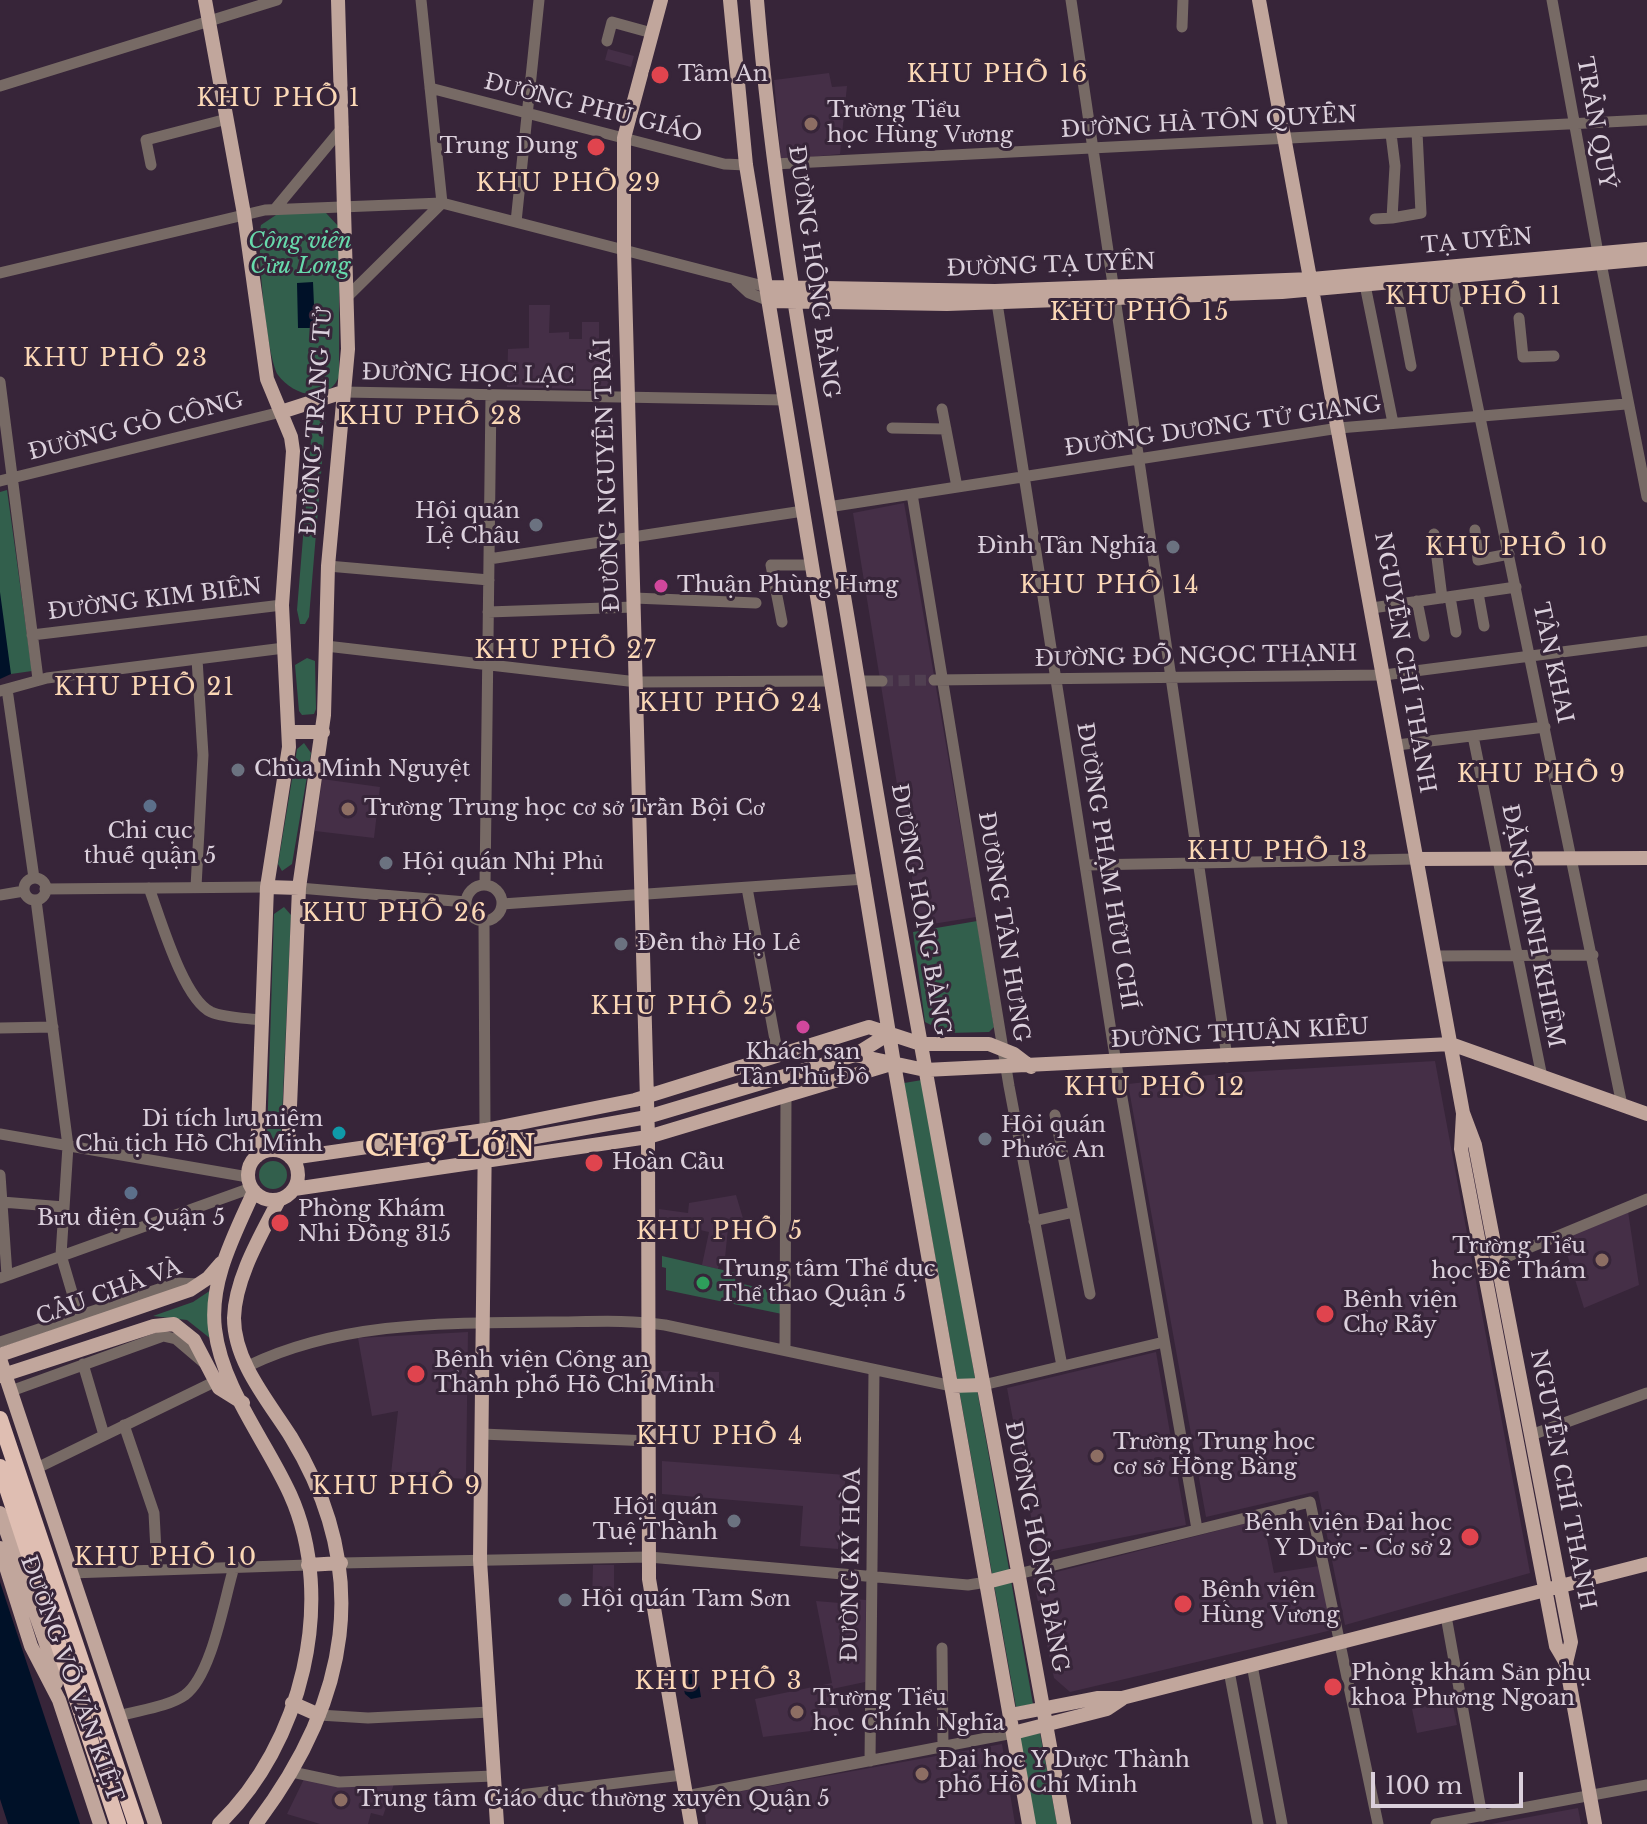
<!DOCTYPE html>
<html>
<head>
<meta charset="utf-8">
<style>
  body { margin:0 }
  #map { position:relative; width:1647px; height:1824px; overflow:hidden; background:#372539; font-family:"Libre Baskerville",serif }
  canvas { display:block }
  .scale { position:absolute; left:1371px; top:1772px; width:152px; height:36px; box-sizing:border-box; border:4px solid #dbd0dc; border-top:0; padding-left:10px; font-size:24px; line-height:28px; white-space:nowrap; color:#dbd0dc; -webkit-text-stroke:6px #372539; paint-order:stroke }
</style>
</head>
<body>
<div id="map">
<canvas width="1647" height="1824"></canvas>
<div class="scale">100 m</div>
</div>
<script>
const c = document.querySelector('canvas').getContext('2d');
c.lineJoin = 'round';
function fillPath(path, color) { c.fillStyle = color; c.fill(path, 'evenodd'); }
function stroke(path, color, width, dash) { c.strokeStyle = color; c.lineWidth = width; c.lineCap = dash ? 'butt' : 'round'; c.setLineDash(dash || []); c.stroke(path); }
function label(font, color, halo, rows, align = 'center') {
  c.font = font + ' "Libre Baskerville",serif'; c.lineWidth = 6; c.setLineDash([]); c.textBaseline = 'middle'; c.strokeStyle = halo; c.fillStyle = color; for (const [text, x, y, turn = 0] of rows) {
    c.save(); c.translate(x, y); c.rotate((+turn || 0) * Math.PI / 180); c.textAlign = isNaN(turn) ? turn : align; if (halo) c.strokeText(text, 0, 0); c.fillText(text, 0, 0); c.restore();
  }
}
const built = new Path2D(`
  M608 49 634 56 631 67 605 60Z
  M829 73 832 87 847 86 840 154 781 160 774 80Z
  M529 305H550L549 333 569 332V339H582V322H599V354H613V384L607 390 507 387 508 349 529 348Z
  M904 503 976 917 920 926 853 513Z
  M322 779 380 787 374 838 315 831Z
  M1435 1061 1530 1573 1345 1625 1318 1491 1206 1517 1128 1084 1227 1073Z
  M736 1195 745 1225 728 1228 725 1258 721 1257 718 1269 702 1265 709 1232 659 1221V1209L688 1213 689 1203Z
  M1628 1211 1639 1285 1584 1308 1561 1235Z
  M468 1332 466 1479 391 1474 398 1411 372 1416 358 1338Z
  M1156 1352 1186 1525 1038 1554 1007 1388Z
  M661 1371 719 1372V1388L661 1385Z
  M662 1461 846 1475 838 1549 800 1546 803 1506 662 1494Z
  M1263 1519 1274 1573 1319 1566 1332 1630 1070 1692 1054 1678 1033 1578Z
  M593 1565H614V1600L592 1602Z
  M840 1598 866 1600 865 1682 832 1689 843 1727 763 1737 755 1699 832 1683 816 1601 840 1603Z
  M1452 1701 1457 1725 1417 1733 1412 1709Z
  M1002 1744 1015 1824H706L705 1815 721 1795Z
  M304 1779 394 1784 383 1816 371 1813 368 1824H320L287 1814Z
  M1578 1808 1581 1824H1491Z`);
const green = new Path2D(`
  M279 213H326L339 227V376C335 387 328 392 316 394 302 396 286 386 278 375 267 358 256 246 261 225Z
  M321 409 326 415 309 617 305 624H300L297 610 313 416Z
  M7 490 32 671 11 674 0 664V492Z
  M307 658 315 661 316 709 314 714 302 715 299 711 295 665Z
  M304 743 311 753 292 864 282 871 278 864 297 749Z
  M284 907 291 915 281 1139 273 1146 267 1138 274 914Z
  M977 921 994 1027 989 1032 947 1033 925 1022 913 932Z
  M922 1080 1033 1704 1016 1707 904 1083Z
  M259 1175a14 14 0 1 1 28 0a14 14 0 1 1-28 0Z
  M662 1256 736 1273 735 1282 768 1290 770 1285 782 1288V1314L666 1290V1268L662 1267Z
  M214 1288 211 1339 187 1320 153 1316 193 1302Z
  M1040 1733 1057 1824H1035L1018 1737Z`);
const water = new Path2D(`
  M313 282 315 328H298L297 283Z
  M0 592 11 674 0 679Z
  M0 1582 80 1824H8L0 1799Z
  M697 1672 701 1697 691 1699 685 1694 682 1681 686 1674Z`);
const minorTunnel = new Path2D(`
  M882 681 934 680`);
const minor = new Path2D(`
  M1071 0 1227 1057
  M1552 0 1598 253
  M1182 27 1183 0
  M607 41 612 22 652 33
  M0 86 277 0
  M430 88 724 164 746 165
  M774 164 1647 120
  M151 165 146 140 227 119
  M275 209 343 127
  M1392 218 1421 213 1417 132
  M1375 219 1392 218 1395 166 1391 134
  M516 222 539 0
  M1601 263 1647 497
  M0 273 265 210 442 203 767 287
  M1451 277 1622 1105
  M736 281 749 293 769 301
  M1395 282 1411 366
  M1365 285 1393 423
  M349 295 442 203 421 0
  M997 303 1116 1063 1197 1529
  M1519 318 1523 357 1554 356
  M0 382 38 679
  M343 392 785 400
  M942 409 957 487
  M892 428 946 429
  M0 481 281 412
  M912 494 1009 1086 1062 1366
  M828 507 1339 428 1626 404
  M1475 530 1478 560 1509 554
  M1434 534 1442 598
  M489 559 803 511
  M328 566 489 580
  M1478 593 1484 626
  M1450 597 1456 632
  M634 598 756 603
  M1417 601 1424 636
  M1372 608 1516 587
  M488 612 634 607
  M782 622 771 565H812
  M32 635 282 605
  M326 646 637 682 832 681
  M934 680 1384 675 1647 641
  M858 681H882
  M7 689 34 878
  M0 691 47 678 284 648
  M1473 736 1542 1077
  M1397 745 1545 727
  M1086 865 1417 859
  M24 889a11 11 0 1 1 22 0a11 11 0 1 1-22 0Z
  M485 885 491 395
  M466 903a18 18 0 1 1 36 0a18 18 0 1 1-36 0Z
  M196 887 203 755 197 659
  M149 888C160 917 183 999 211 1012 225 1018 246 1018 261 1020
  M299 888 466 902
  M747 888 778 1056
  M45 889 267 887
  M0 895 24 891
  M36 900 68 1146 61 1255 79 1316
  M502 904 865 879
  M484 921 485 1130
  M1435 956 1593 955
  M0 1028 53 1027
  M1055 1115 1090 1294
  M0 1134 248 1177
  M0 1175 7 1275
  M2 1202 64 1207
  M1034 1221 1074 1212
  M1497 1261 1647 1199
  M0 1278 251 1188
  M0 1342 177 1283 200 1284
  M785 1350 786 1095
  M83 1364 104 1435
  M248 1366C341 1321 447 1323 548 1322 587 1322 626 1319 665 1325L952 1386
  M983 1385 1164 1342
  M11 1391 163 1336 176 1339 203 1362
  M124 1425 154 1513 157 1570
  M482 1434 650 1441
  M1531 1435 1647 1393
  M37 1468 214 1382
  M341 1563 649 1557 968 1585 987 1582
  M70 1573 308 1565
  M1018 1574 1310 1502 1378 1824
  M1446 1616 1482 1816
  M942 1648 943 1747
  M1252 1665 1282 1824
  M1229 1671 1258 1824
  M319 1715 368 1718 490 1712
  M119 1716C139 1710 168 1707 185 1695 212 1675 224 1600 234 1567
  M870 1761 874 1370
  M292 1772 339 1782 494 1776
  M686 1796 1013 1733
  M496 1798 682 1775
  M1436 1824 1647 1785`);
const major = new Path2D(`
  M205 0 244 214 267 379 291 437 293 451 282 605 289 747 267 887 257 1156
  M661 0 624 138V251L648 1137 649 1579 691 1824
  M730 0 746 165 894 1064 1029 1824
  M757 0C775 223 819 442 855 662 918 1050 995 1437 1064 1824
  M1259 0 1463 1113 1475 1145 1571 1642 1566 1663 1595 1824
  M767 287 995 291 1312 279 1647 249
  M769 301 947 304 1282 292 1647 259
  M281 412 343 392
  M289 732H323
  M1417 859 1647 858
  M267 887 299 888
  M855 1055 925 1070 1451 1044 1647 1114
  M1463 1114 1461 1149 1556 1646 1566 1663
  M485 1130 480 1560 497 1824
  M248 1175a25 25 0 1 1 50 0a25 25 0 1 1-50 0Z
  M288 1155 299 888 324 715 328 566 348 349 338 0
  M291 1158 485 1130 635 1100 869 1027 921 1044H989L1014 1054 1031 1067
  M484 1159 496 1144 647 1117 855 1055 890 1033
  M294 1189 648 1137 891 1064
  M0 1355 190 1290 208 1278 221 1263
  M0 1359 155 1824
  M0 1376 154 1326 174 1324 194 1340 219 1388 243 1403
  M952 1386 983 1385
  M0 1513 52 1661 56 1683
  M0 1548 31 1646 59 1700 100 1824
  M308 1565 341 1563
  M987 1582 1018 1574
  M292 1703 319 1715
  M1010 1715 1097 1698H1122L1647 1564
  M1013 1733 1107 1709 1122 1699
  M219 1824C301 1746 338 1600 290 1494 266 1441 222 1388 215 1329 209 1281 235 1234 254 1191
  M256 1824C349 1701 374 1573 291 1437 269 1402 234 1362 234 1318 235 1278 261 1235 279 1200`);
const highway = new Path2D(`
  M0 1419 136 1824
  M0 1467 118 1824`);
const markers = [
  [660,75,10,"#e0444e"],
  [811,124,8,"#8d6e63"],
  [596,147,10,"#e0444e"],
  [536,525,8,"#6b7280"],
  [1173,547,8,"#6b7280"],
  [661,586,8,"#d1479c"],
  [238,770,8,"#6b7280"],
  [150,806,8,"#5c6f8a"],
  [348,809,8,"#8d6e63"],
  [386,863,8,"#6b7280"],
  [621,944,8,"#6b7280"],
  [803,1027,8,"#d1479c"],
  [339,1133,8,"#0f9aa8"],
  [985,1139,8,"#6b7280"],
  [594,1163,10,"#e0444e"],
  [131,1193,8,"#5c6f8a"],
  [280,1223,10,"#e0444e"],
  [1602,1260,8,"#8d6e63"],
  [703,1283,8,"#2e9e5b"],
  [1325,1314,10,"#e0444e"],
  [416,1374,10,"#e0444e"],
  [1097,1456,8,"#8d6e63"],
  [734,1521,8,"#6b7280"],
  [1470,1537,10,"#e0444e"],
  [565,1600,8,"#6b7280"],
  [1183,1604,10,"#e0444e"],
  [1333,1687,10,"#e0444e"],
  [797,1712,8,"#8d6e63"],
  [922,1774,8,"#8d6e63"],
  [341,1800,8,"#8d6e63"]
];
const poiNames = [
  ["Tâm An",678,75],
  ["Trường Tiểu",827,111],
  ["học Hùng Vương",827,136],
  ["Trung Dung",578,147,"right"],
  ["Hội quán",520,512,"right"],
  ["Lệ Châu",520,537,"right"],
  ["Đình Tân Nghĩa",1157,547,"right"],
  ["Thuận Phùng Hưng",677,586],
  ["Chùa Minh Nguyệt",254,770],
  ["Trường Trung học cơ sở Trần Bội Cơ",364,809],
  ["Chi cục",150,832,"center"],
  ["thuế quận 5",150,857,"center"],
  ["Hội quán Nhị Phủ",402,863],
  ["Đền thờ Họ Lê",637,944],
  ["Khách sạn",803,1053,"center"],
  ["Tân Thủ Đô",803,1078,"center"],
  ["Di tích lưu niệm",323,1120,"right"],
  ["Chủ tịch Hồ Chí Minh",323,1145,"right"],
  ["Hội quán",1001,1126],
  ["Phước An",1001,1151],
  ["Hoàn Cầu",612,1163],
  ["Phòng Khám",298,1210],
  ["Nhi Đồng 315",298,1235],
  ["Bưu điện Quận 5",131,1219,"center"],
  ["Trường Tiểu",1586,1247,"right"],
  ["học Đề Thám",1586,1272,"right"],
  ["Trung tâm Thể dục",719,1270],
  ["Thể thao Quận 5",719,1295],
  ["Bệnh viện",1343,1301],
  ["Chợ Rẫy",1343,1326],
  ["Bệnh viện Công an",434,1361],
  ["Thành phố Hồ Chí Minh",434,1386],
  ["Trường Trung học",1113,1443],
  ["cơ sở Hồng Bàng",1113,1468],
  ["Hội quán",718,1508,"right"],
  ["Tuệ Thành",718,1533,"right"],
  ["Bệnh viện Đại học",1452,1524,"right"],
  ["Y Dược - Cơ sở 2",1452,1549,"right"],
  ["Bệnh viện",1201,1591],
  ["Hùng Vương",1201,1616],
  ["Hội quán Tam Sơn",581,1600],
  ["Phòng khám Sản phụ",1351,1674],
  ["khoa Phương Ngoan",1351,1699],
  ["Trường Tiểu",813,1699],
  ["học Chính Nghĩa",813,1724],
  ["Đại học Y Dược Thành",938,1761],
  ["phố Hồ Chí Minh",938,1786],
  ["Trung tâm Giáo dục thường xuyên Quận 5",357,1800]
];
const streetNames = [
  ["ĐƯỜNG PHÚ GIÁO",593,109,14],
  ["ĐƯỜNG HÀ TÔN QUYỀN",1209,123,-3],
  ["TRẦN QUÝ",1595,123,80],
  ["TẠ UYÊN",1477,242,-5],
  ["ĐƯỜNG TẠ UYÊN",1051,266,-2],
  ["ĐƯỜNG HỒNG BÀNG",813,272,82],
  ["ĐƯỜNG HỌC LẠC",468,375,1],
  ["ĐƯỜNG TRANG TỬ",317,421,-86],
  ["ĐƯỜNG GÒ CÔNG",136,427,-14],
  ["ĐƯỜNG DƯƠNG TỬ GIANG",1223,427,-8],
  ["ĐƯỜNG NGUYỄN TRÃI",608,475,-92],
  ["ĐƯỜNG KIM BIÊN",155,600,-7],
  ["ĐƯỜNG ĐỖ NGỌC THẠNH",1196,657,-1],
  ["NGUYỄN CHÍ THANH",1404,663,80],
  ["TÂN KHAI",1552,663,78],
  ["ĐƯỜNG PHẠM HỮU CHÍ",1106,866,81],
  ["ĐƯỜNG HỒNG BÀNG",920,910,80],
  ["ĐẶNG MINH KHIÊM",1532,926,79],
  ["ĐƯỜNG TÂN HƯNG",1003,927,81],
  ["ĐƯỜNG THUẬN KIỀU",1240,1034,-3],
  ["CẦU CHÀ VÀ",109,1293,-20],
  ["NGUYỄN CHÍ THANH",1562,1480,79],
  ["ĐƯỜNG HỒNG BÀNG",1036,1547,79],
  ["ĐƯỜNG KÝ HÒA",852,1565,-89],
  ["ĐƯỜNG VÕ VĂN KIỆT",71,1679,70]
];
const parkNames = [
  ["Công viên",300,242],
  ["Cửu Long",300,267]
];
const neighbourhoodNames = [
  ["KHU PHỐ 16",998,75],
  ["KHU PHỐ 1",279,99],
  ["KHU PHỐ 29",569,184],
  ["KHU PHỐ 11",1474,297],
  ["KHU PHỐ 15",1140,313],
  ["KHU PHỐ 23",116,359],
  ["KHU PHỐ 28",431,417],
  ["KHU PHỐ 10",1517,548],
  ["KHU PHỐ 14",1110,586],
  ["KHU PHỐ 27",566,651],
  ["KHU PHỐ 21",145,688],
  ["KHU PHỐ 24",731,704],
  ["KHU PHỐ 9",1542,775],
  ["KHU PHỐ 13",1278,852],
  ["KHU PHỐ 26",395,914],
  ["KHU PHỐ 25",683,1007],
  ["KHU PHỐ 12",1155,1088],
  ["KHU PHỐ 5",720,1232],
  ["KHU PHỐ 4",720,1437],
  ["KHU PHỐ 9",397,1487],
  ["KHU PHỐ 10",166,1558],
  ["KHU PHỐ 3",719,1682]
];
const districtNames = [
  ["CHỢ LỚN",451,1148]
];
fillPath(built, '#452f47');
fillPath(green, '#325f4c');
fillPath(water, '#001128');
stroke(minorTunnel, '#503f51', 11, [11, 5.5]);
stroke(minor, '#776a65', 11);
stroke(major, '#c1a69c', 14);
stroke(highway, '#dfbeb2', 16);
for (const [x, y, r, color] of markers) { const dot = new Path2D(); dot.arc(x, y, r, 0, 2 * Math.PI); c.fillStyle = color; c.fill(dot); stroke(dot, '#372539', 3); }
label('22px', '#dbd0dc', '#372539', poiNames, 'left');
label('22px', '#dbd0dc', '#372539', streetNames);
label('italic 22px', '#67daac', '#372539', parkNames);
c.letterSpacing = '2px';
label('24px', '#fbd8b6', '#372539', neighbourhoodNames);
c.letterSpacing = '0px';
c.letterSpacing = '2px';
label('bold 30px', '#fbd8b6', '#372539', districtNames);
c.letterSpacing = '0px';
</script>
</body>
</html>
